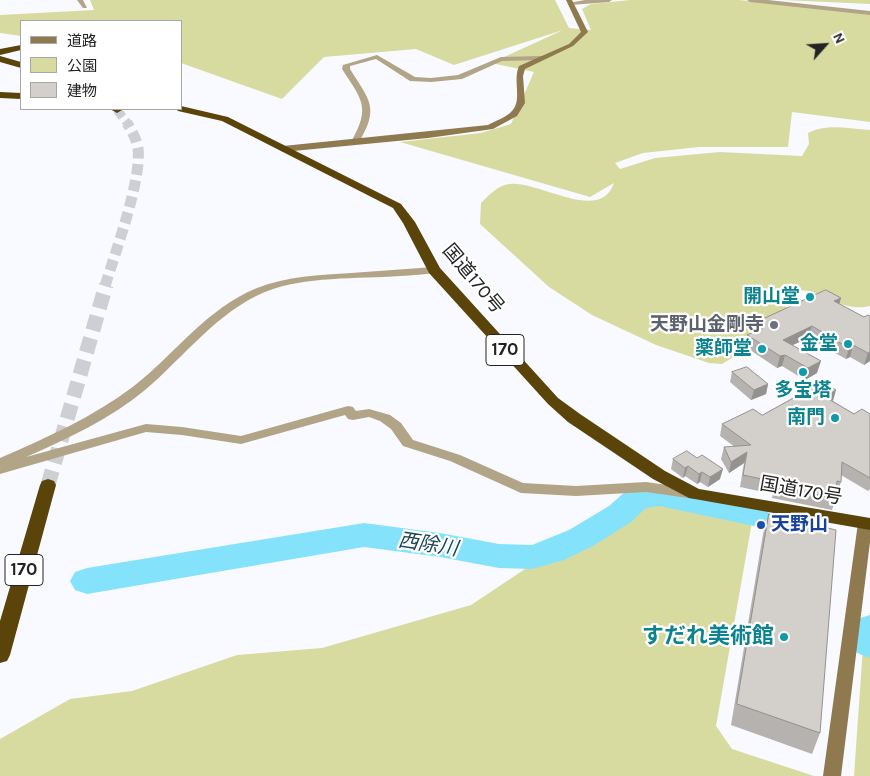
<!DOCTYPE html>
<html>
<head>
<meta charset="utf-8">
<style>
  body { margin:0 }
  #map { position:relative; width:870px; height:776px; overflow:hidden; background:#f9faff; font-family:Karla,"Noto Sans JP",sans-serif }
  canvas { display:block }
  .legend { position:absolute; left:20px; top:20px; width:162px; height:90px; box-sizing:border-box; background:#fff; border:1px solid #a7a7a8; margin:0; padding:6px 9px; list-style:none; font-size:15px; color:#232325 }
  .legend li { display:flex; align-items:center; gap:10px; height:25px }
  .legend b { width:25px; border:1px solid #a7a7a8 }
  .north { position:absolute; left:800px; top:20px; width:50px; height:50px; -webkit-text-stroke:4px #fff; paint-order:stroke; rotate:64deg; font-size:14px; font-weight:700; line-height:20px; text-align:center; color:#232325 }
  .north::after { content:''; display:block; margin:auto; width:18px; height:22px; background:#232325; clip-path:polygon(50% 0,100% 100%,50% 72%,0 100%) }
</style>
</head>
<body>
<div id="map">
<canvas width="870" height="776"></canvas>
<ul class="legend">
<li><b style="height:6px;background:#8e7a4e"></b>道路</li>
<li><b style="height:14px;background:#d8db9f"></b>公園</li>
<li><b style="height:14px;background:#d3cfcb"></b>建物</li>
</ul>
<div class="north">N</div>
</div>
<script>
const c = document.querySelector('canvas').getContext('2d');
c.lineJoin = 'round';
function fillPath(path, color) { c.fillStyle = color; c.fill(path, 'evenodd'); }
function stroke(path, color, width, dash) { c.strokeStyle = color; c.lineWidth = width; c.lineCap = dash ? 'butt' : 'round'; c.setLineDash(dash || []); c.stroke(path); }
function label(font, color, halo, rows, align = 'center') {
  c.font = font + ' Karla,"Noto Sans JP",sans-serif'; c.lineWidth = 4.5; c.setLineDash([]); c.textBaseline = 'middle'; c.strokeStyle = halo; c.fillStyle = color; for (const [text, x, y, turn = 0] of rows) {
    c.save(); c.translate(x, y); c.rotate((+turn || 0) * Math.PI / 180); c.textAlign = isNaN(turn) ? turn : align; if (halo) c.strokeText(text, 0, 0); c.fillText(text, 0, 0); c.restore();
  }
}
const green = new Path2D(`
  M90 0H555L569 28 591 30 582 9 591 4 630 0H739L870 14V122L792 112 788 147H699L643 153 615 163 620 169 655 158 720 152 802 156 809 144 808 133C827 123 850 129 870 130V306C840 313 821 288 795 290 789 291 782 295 777 298L776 301 790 309 792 313 739 340 736 344 732 358 722 364 709 363 656 345 592 315 549 287 480 224 481 203C489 195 498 185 510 184 540 181 600 224 614 183L590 197 400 142 481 133 511 124 534 72 491 63 563 30 454 65 416 49 324 57 282 99 181 63V21H21V36L0 33V15L94 10Z
  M783 0H870V4Z
  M642 491 673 493 737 509 752 522 716 726 732 749 814 776H0V739L70 699 132 691 237 655 322 648 471 605Z
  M870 615V776H854L864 632Z`);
const river = new Path2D(`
  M659 484 754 504 765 507 770 515 765 523 754 526 659 506 646 508 631 522 593 546 564 560 532 569 499 568 440 557 364 547 87 594 75 590 70 581 75 572 87 568 364 523 440 533 499 544 532 545 569 530 609 506 626 491Z
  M870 615V658L857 653 850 634 857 619Z`);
const highwayTunnelFar2 = new Path2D(`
  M117 110 128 124`);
const highwayTunnelFar1 = new Path2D(`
  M105 286C115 253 142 180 138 148 136 138 132 131 127 123`);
const highwayTunnel = new Path2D(`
  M48 485 106 285`);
const street = new Path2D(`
  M77 0H83L87 8H83Z
  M585 0H612L609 2 571 5 568 3Z
  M747 0H768L870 11V15L750 2Z
  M377 55 415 77 431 78 458 75 501 57 541 56 545 58 541 60 502 61 462 79 431 82 410 81 376 59 350 66V69C369 100 380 107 359 142L352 144 351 142C371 107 362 100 342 69L343 65Z
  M434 267 439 270 438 272C426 275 412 275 400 276 358 279 304 276 265 292 217 312 184 357 145 390 110 419 67 439 26 457L146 424 182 427 241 436 348 406 353 407 356 411 369 409 390 415 401 423 413 440 460 455 523 483 576 486 646 482 695 489 700 490 702 494 700 498 695 499 646 492 576 496 521 493 450 461 403 446 391 429 380 421 369 417 353 420 348 419 345 415 241 444 182 435 146 432 0 474V458C46 438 93 417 134 386 175 354 207 308 257 288 287 276 320 275 351 273 379 271 406 269 434 267Z`);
const secondary = new Path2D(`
  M566 0H572L588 32 573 46 525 69 523 76 525 103 517 116 493 129 428 138 283 152 279 149 283 146 488 125C495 121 504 118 510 113 524 102 512 81 519 66L569 44 581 32Z
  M865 518 870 519V542L841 776H823L858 523 860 519Z`);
const highway = new Path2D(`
  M21 45V50L0 55V49Z
  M0 56 21 62V68L0 62Z
  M0 92 21 93V99L0 98Z
  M181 106 228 117 401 204 415 222 440 268 558 398 580 414 665 471 699 489 870 518V530L689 498 653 479 568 422 548 404 429 273 403 223 393 208 222 121 178 111 176 109H181Z
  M110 109H121L122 110 117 113Z
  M48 479 54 481 56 485 10 655 7 661 0 663V621L40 485 42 481Z`);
const wall = new Path2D(`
  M839 304 864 317 870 361 864 365 850 357 846 359 808 338 792 345 817 373 805 380 782 366 777 368 744 346 747 335 753 332 755 323Z
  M732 372 768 384 766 394 751 400 730 382Z
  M833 401 854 414H870V489L868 491 841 475V482L837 493H836V498L832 510 772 498 773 494 740 487 744 463 729 473 721 459 724 447H735L720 436 722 424 762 415Z
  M673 459 720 479 708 487 700 482 697 484 685 476 683 478 671 469Z
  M769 514 820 733 812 754 731 725 763 534Z`);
const shadedWall = new Path2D(`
  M841 298 838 309 834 301Z
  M812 326 808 338 780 351 783 340Z
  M853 345 850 357 846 359 849 348Z
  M870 352V361L864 365 868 353Z
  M785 355 782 366 777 368 780 356Z
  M821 361 817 373 805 380 808 368Z
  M768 384 766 394 751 400 754 390Z
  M836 390 833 401 825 397Z
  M747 452 744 463 729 473 731 462Z
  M688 466 685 476 683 478 685 468Z
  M723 469 720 479 708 487 710 477Z
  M702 472 700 482 697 484 699 474Z`);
const building = new Path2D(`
  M826 290 841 298 834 301 864 317 868 315 870 316V352L868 353 853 345 849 348 812 326 783 340 821 361 808 368 785 355 780 356 747 335 763 328 755 323Z
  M747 367 768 384 754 390 732 372Z
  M823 382 836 390 825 397 854 414 862 409 870 414V478L842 462 841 482 837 481 836 498 776 487V482L743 475 747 452 731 462 724 447 751 445 722 424 753 409 762 415Z
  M687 451 697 458 702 455 723 469 710 477 702 472 699 474 688 466 685 468 673 459Z
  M769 514 836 530 820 733 737 704Z`);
const markers = [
  [810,297,5,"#0f9aa8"],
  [774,325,5,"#6b7280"],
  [848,344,5,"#0f9aa8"],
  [762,349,5,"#0f9aa8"],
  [803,372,5,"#0f9aa8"],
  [835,418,5,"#0f9aa8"],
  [761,525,5,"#1a4fb4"],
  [784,637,5,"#0f9aa8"]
];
const shields = [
  [505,350,38],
  [24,570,38]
];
const shieldNames = [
  ["170",505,350],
  ["170",24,570]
];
const streetNames = [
  ["国道170号",473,279,50],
  ["国道170号",801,491,10]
];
const cultureNames = [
  ["開山堂",800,297],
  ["金堂",838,344],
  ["薬師堂",752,349],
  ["多宝塔",803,391,"center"],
  ["南門",825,418]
];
const worshipNames = [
  ["天野山金剛寺",764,325]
];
const transitNames = [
  ["天野山",771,525]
];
const waterNames = [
  ["西除川",428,545,9]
];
const nearCulturenames = [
  ["すだれ美術館",774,637]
];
fillPath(green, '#d8db9f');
fillPath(river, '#84e3fb');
stroke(highwayTunnelFar2, '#cecfd3', 9, [9, 4.5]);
stroke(highwayTunnelFar1, '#cecfd3', 11, [11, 5.5]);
stroke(highwayTunnel, '#cecfd3', 15, [15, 8]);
fillPath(street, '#b1a487');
fillPath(secondary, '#8e7a4e');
fillPath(highway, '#5a4409');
fillPath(wall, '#b5b2af');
fillPath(shadedWall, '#94918e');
fillPath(building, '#d3cfcb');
stroke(building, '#94918e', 1);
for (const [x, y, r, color] of markers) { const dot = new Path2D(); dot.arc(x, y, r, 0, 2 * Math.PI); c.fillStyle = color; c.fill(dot); stroke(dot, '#fff', 2); }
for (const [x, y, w] of shields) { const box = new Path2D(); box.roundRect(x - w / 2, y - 15.5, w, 31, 4); c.fillStyle = '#fff'; c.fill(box); stroke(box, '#232325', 1); }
label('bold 18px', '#232325', null, shieldNames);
label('19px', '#232325', '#fff', streetNames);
label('bold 19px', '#0d838f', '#fff', cultureNames, 'right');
label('bold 19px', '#5b616d', '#fff', worshipNames, 'right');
label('bold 19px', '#164399', '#fff', transitNames, 'left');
label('italic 20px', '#1b4751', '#fff', waterNames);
label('bold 22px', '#0d838f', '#fff', nearCulturenames, 'right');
</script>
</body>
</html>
